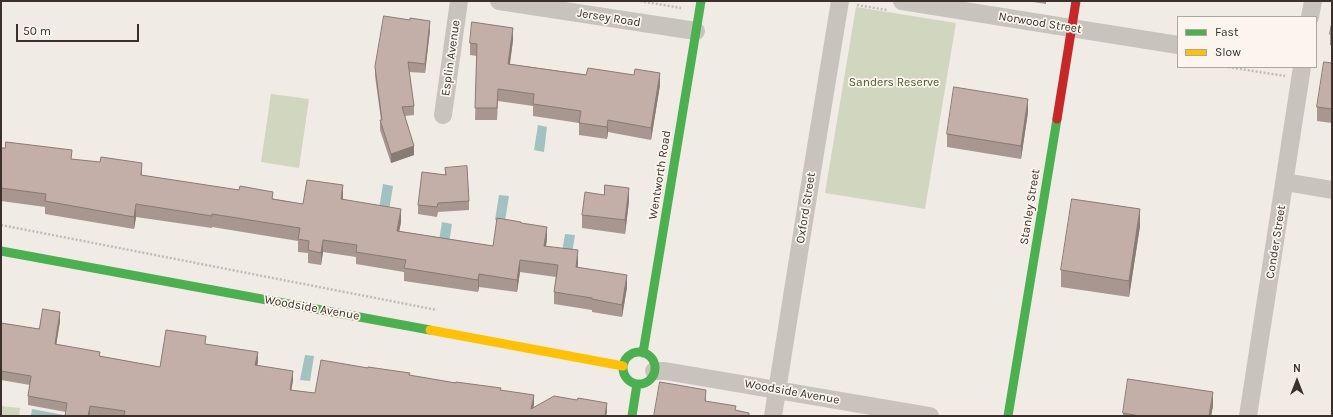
<!DOCTYPE html>
<html>
<head>
<meta charset="utf-8">
<style>
  body { margin:0 }
  #map { position:relative; width:1333px; height:417px; overflow:hidden; background:#f0ebe5; font-family:Karla,sans-serif }
  canvas { display:block }
  .frame { position:absolute; inset:0; border:2px solid #3b302b; pointer-events:none }
  .legend { position:absolute; left:1177px; top:16px; width:140px; height:52px; box-sizing:border-box; background:#fbf5ee; border:1px solid #aea6a0; margin:0; padding:5px 7px; list-style:none; font-size:12px; color:#3b302b }
  .legend li { display:flex; align-items:center; gap:8px; height:20px }
  .legend b { width:20px; border:1px solid #aea6a0 }
  .north { position:absolute; left:1277px; top:361px; width:40px; height:40px; -webkit-text-stroke:3px #fbf5ee; paint-order:stroke; rotate:0deg; font-size:11px; font-weight:700; line-height:16px; text-align:center; color:#3b302b }
  .north::after { content:''; display:block; margin:auto; width:14px; height:18px; background:#3b302b; clip-path:polygon(50% 0,100% 100%,50% 72%,0 100%) }
  .scale { position:absolute; left:16px; top:24px; width:123px; height:18px; box-sizing:border-box; border:2px solid #3b302b; border-top:0; padding-left:5px; font-size:12px; line-height:14px; white-space:nowrap; color:#3b302b; -webkit-text-stroke:3px #fbf5ee; paint-order:stroke }
</style>
</head>
<body>
<div id="map">
<canvas width="1333" height="417"></canvas>
<div class="frame"></div>
<ul class="legend">
<li><b style="height:5px;background:#4caf50"></b>Fast</li>
<li><b style="height:5px;background:#ffc107"></b>Slow</li>
</ul>
<div class="north">N</div>
<div class="scale">50 m</div>
</div>
<script>
const c = document.querySelector('canvas').getContext('2d');
c.lineJoin = 'round';
function fillPath(path, color) { c.fillStyle = color; c.fill(path, 'evenodd'); }
function stroke(path, color, width, dash) { c.strokeStyle = color; c.lineWidth = width; c.lineCap = dash ? 'butt' : 'round'; c.setLineDash(dash || []); c.stroke(path); }
function label(font, color, halo, rows, align = 'center') {
  c.font = font + ' Karla,sans-serif'; c.lineWidth = 3.5; c.setLineDash([]); c.textBaseline = 'middle'; c.strokeStyle = halo; c.fillStyle = color; for (const [text, x, y, turn = 0] of rows) {
    c.save(); c.translate(x, y); c.rotate((+turn || 0) * Math.PI / 180); c.textAlign = isNaN(turn) ? turn : align; if (halo) c.strokeText(text, 0, 0); c.fillText(text, 0, 0); c.restore();
  }
}
const green = new Path2D(`
  M856 7 956 23 925 209 825 193Z
  M271 94 309 99 299 168 261 162Z
  M1 406 20 408 19 416H1Z`);
const water = new Path2D(`
  M538 125 547 127 544 152 534 150Z
  M383 184 393 186 389 211 379 209Z
  M499 195 509 196 505 221 495 220Z
  M442 222 452 224 448 249 438 247Z
  M565 234 575 235 571 260 561 258Z
  M305 355 314 356 310 381 300 380Z
  M32 409 64 415V416H31Z`);
const path = new Path2D(`
  M640 1 681 8
  M857 5 887 10
  M1228 67 1285 76
  M1 225 437 310`);
const street = new Path2D(`
  M499 1 696 31
  M902 1 1178 45
  M1310 17 1313 1
  M443 115 459 1
  M1285 182 1332 190
  M654 371H665L930 416
  M773 416 809 190 840 1
  M1248 416 1302 67`);
const fast = new Path2D(`
  M1 251 430 330
  M623 368a16 16 0 1 1 32 0a16 16 0 1 1-32 0Z
  M643 353 701 1
  M632 416 637 384
  M1008 416 1057 119`);
const slow = new Path2D(`
  M430 330 623 366`);
const jam = new Path2D(`
  M1057 119 1076 1`);
const wall = new Path2D(`
  M1027 1H1046V4Z
  M1332 22V46L1330 45V34Z
  M430 30 425 73 409 72 414 106V115L405 116 414 155 391 163 380 130V120H381L375 76V67Z
  M513 40 510 64 660 85 651 140 608 132 607 139 579 135V123L533 116V106L498 101 497 120H475L477 56 470 55V43Z
  M1332 63V123L1317 121V107Z
  M1028 112 1021 159 947 147V134Z
  M1 148 72 159 142 175 303 204 343 197V199L401 222 399 231 493 246 521 223 547 239 546 246 578 263V267L627 287 622 317 592 312V310L554 304V292L556 277 520 272 517 292 479 287 478 292 404 281V272L356 264V257L323 252 321 265 308 263V253L298 252V241L212 227V228L136 217 134 229 45 214V207L1 201Z
  M445 168 469 201V210L438 212 437 217 418 214V205L445 175Z
  M604 195 629 201 625 234 582 228V215Z
  M1140 226 1129 297 1061 287V270Z
  M60 321 56 344 100 356 160 367 206 344 258 362 257 365 293 380 291 390 315 393 410 376 501 390 534 404 533 408 607 412 606 416H96L66 412 28 405V396L30 385 1 380V323L39 329Z
  M1213 406 1211 416H1123V413Z`);
const shadedWall = new Path2D(`
  M430 21V30L425 73V64Z
  M513 28V40L508 76V64Z
  M660 73V85L651 140V128Z
  M1028 99V112L1021 159V146Z
  M608 120V132L607 139V127Z
  M414 146V155L391 163V154Z
  M142 163V176L141 175Z
  M343 185V197L341 212V199Z
  M629 188V201L625 234V220Z
  M136 204V217L134 229V217Z
  M401 209V222L397 243V231Z
  M1140 209V226L1129 297V281Z
  M547 227V239L544 258V246Z
  M323 240V252L321 265V253Z
  M578 250V263L576 279V267Z
  M520 260V272L517 292V280Z
  M479 274V287L478 292V280Z
  M627 275V287L622 317V305Z
  M60 312V321L55 353V344Z
  M258 352V362L255 374V365Z
  M293 371V380L290 399V390Z
  M706 390V399L705 410V401Z
  M1213 392V406L1211 416H1209Z
  M534 395V404L532 416 531 409Z
  M607 403V412L606 416H605Z
  M90 406V416H88Z`);
const building = new Path2D(`
  M384 16 410 20V18L430 21 425 64 408 62 414 106 402 107 414 146 391 154 380 120H382L375 67Z
  M472 22 513 28 508 64 586 75 588 68 634 75 635 69 660 73 651 128 608 120 607 127 579 123 581 111 533 104 534 94 498 89 497 108H475L477 44 470 43Z
  M1332 22V34H1330Z
  M1324 62 1332 63V109L1317 107Z
  M954 87 1028 99 1021 146 947 134Z
  M6 142 72 150 71 159 100 162 101 157 142 163 141 175 239 190 240 186 273 192 272 199 303 204 307 180 343 185 341 199 401 209 397 231 493 246 497 218 521 222V223L547 227 544 246 578 250 576 267 627 275 622 305 592 299V298L554 292 558 265 520 260 517 280 479 274 478 280 404 268 406 260 356 252 357 245 323 240 321 253 308 250 309 241 298 239 300 228 212 214V216L136 204 134 217 45 201 46 194 1 188V148H5Z
  M467 166 469 201 438 203 437 207 418 205 422 172 446 175 445 168Z
  M605 185 629 188 625 220 582 215 585 192 604 195Z
  M1072 199 1140 209 1129 281 1061 270Z
  M43 309 60 312 55 344 100 352 99 356 160 367 166 330 206 336 205 344 258 352 255 365 293 371 290 390 315 393 321 360 368 368V367L410 373 409 375 456 383V382L501 388 500 390 534 395 531 409 554 396 577 400 578 398 607 403 605 416H124L125 411 90 406 88 416H65L67 403 28 396 31 376 1 371V323L39 329Z
  M1128 379 1213 392 1209 416H1140L1123 413Z
  M660 382 706 390 705 401 736 406 735 410 749 413V416H654Z`);
const streetNames = [
  ["Jersey Road",609,18,9],
  ["Norwood Street",1040,23,9],
  ["Esplin Avenue",451,58,-82],
  ["Wentworth Road",660,175,-81],
  ["Stanley Street",1030,207,-81],
  ["Oxford Street",806,208,-81],
  ["Conder Street",1276,242,-81],
  ["Woodside Avenue",312,308,10],
  ["Woodside Avenue",792,392,10]
];
const parkNames = [
  ["Sanders Reserve",894,83]
];
fillPath(green, '#d1d6bf');
fillPath(water, '#a1c2c1');
stroke(path, '#c2bbb6', 2.5, [2, 2]);
stroke(street, '#c9c3be', 18);
stroke(fast, '#4caf50', 9);
stroke(slow, '#ffc107', 9);
stroke(jam, '#c62828', 9);
fillPath(wall, '#a89690');
fillPath(shadedWall, '#887a75');
fillPath(building, '#c3afa7');
stroke(building, '#887a75', 1);
label('12px', '#3b302b', '#fbf5ee', streetNames);
label('12px', '#4a5a2e', '#fbf5ee', parkNames);
</script>
</body>
</html>
